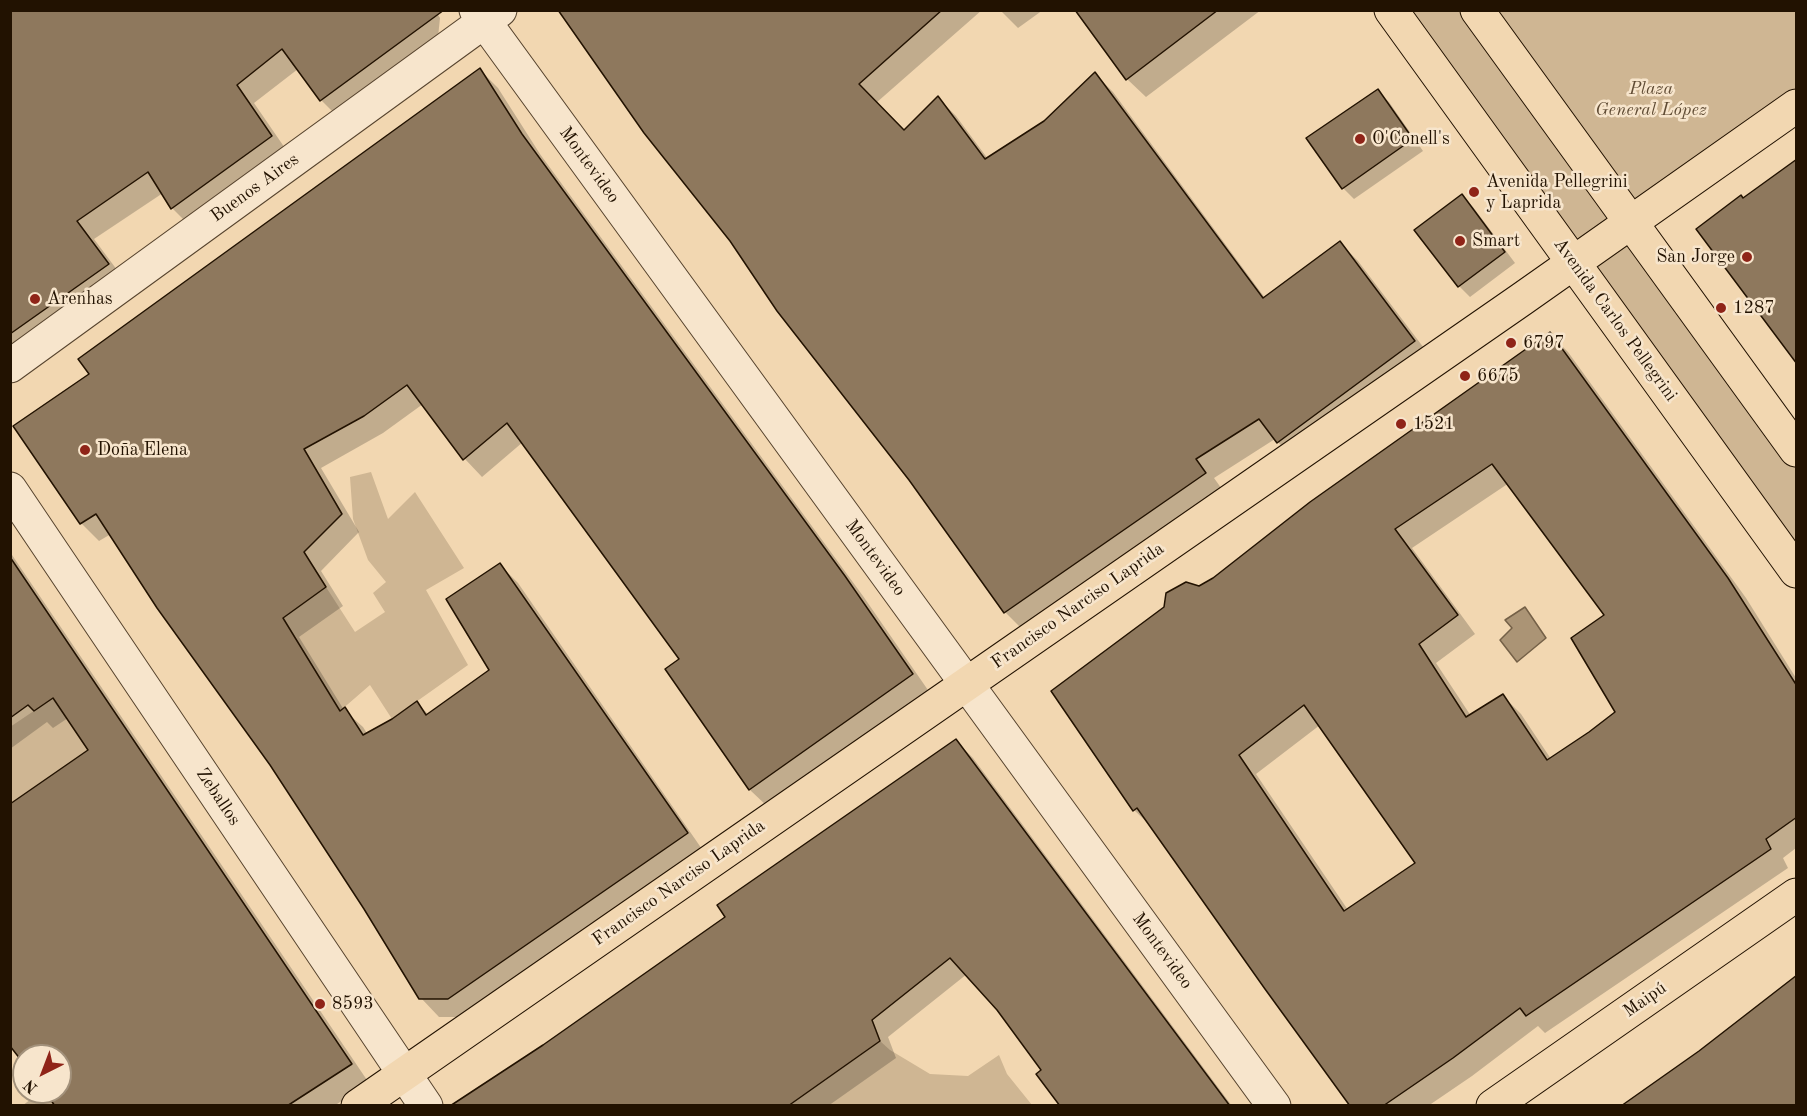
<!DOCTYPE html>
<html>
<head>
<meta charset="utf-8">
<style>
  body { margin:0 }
  #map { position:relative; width:1807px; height:1116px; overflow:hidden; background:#f2d7b1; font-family:"Old Standard TT",serif }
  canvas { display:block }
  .frame { position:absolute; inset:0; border:12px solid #221201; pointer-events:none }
  .north { position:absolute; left:12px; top:1044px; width:60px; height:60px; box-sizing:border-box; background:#f7e5cc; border:2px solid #a2917b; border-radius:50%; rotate:222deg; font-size:16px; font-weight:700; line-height:24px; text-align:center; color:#221201 }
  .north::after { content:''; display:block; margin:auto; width:21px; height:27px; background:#8f2418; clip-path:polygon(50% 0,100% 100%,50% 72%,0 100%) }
</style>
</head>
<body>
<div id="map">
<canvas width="1807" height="1116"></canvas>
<div class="frame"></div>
<div class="north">N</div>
</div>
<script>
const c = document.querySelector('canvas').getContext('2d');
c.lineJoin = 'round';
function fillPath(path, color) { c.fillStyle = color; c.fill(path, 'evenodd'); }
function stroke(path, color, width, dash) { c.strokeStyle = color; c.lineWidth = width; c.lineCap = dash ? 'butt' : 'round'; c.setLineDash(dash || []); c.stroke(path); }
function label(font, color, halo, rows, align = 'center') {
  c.font = font + ' "Old Standard TT",serif'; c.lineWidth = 5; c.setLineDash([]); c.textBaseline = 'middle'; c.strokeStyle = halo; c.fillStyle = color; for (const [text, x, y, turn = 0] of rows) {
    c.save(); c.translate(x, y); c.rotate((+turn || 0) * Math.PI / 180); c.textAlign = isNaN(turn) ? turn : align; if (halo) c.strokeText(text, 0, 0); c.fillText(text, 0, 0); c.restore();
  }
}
const green = new Path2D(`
  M1391 11H1796V106L1630 222 1796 450V571Z
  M371 472 388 519 415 492 464 568 426 590 468 665 392 719 370 685 340 711 283 618 326 587 355 632 385 612 373 593 386 582 368 560 353 519 350 477Z
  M53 698 88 750 11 804 10 727Z
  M880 1041 890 1050 930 1074 968 1076 999 1055 1007 1074 1032 1105H792L753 1046Z`);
const water = new Path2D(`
  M1525 607 1546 638 1517 662 1500 640 1512 628 1505 620Z`);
const shadow = new Path2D(`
  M10 10H435L440 18 437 47 339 118 321 100 298 69 254 103 289 154 190 226 172 208 163 193 94 239 126 282 10 365Z
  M560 10H982L876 103 904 132 938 98 956 116 988 159 1045 122 1095 74 1113 92 1265 298 1340 243 1358 261 1433 360 1296 461 1275 439 1214 478 1224 492 1024 631 1005 612 910 479Z
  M1000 10H1043L1018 28Z
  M1077 10H1261L1146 97 1127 79Z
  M480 70 498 88 540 154 863 596 930 693 768 807 750 790 667 670 681 660 523 442 482 477 465 459 423 404 383 433 321 468 359 532 321 571 343 606 299 637 344 710 363 727 368 735 417 703 429 715 491 670 500 565 518 583 704 852 467 1017H439L421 998 365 908 271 764 111 534 99 541 81 523 15 427 91 375Z
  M1377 91 1389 102 1423 151 1354 199 1343 188Z
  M1462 196 1473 207 1515 263 1470 297 1459 286Z
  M1550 334 1568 352 1746 598 1796 678V848L1783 858 1788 868 1545 1033 1538 1026 1472 1076 1428 1106H1352L1153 828 1134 810 1199 588ZM1509 483 1606 616 1617 712 1551 759 1521 714 1503 696 1471 716 1436 663 1475 634 1412 548ZM1320 725 1417 863 1348 910 1256 774Z
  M10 552 369 1083 334 1106H22L40 1092H60V1056H24V1061L10 1043 90 751 68 718 53 728 47 722 10 749Z
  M956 741 973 758 1232 1106H1062L1043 1070 998 1009 967 974 888 1037 896 1058 828 1106H486L544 1046 727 917Z`);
const building = new Path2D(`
  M10 10H444L320 101 282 49 237 85 272 136 171 209 148 172 77 221 109 264 10 334Z
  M558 10H942L859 84 904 130 938 96 985 159 1044 121 1095 72 1263 298 1340 241 1415 341 1277 443 1259 419 1196 459 1206 473 1004 613 909 480 777 311 730 241 644 133Z
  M1075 10H1218L1126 80Z
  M480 68 522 134 845 576 913 674 749 790 665 669 679 659 507 423 463 460 407 385 364 416 304 449 342 514 304 552 326 587 283 618 340 711 345 707 363 735 392 719 417 701 426 715 489 670 446 599 500 563 688 833 448 999H419L364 909 270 765 157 608 96 514 80 524 13 426 89 374 78 359Z
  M1378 89 1413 139 1342 189 1306 138Z
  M1797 159V364L1696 229 1741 195 1743 198Z
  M1462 194 1505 252 1458 287 1414 230Z
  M1550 332 1728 578 1797 686V817L1766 839 1771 849 1526 1016 1520 1008 1453 1058 1383 1106H1350L1265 989 1137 808 1133 811 1051 691 1164 607 1166 593 1186 582 1199 586 1213 578 1310 502ZM1492 464 1604 615 1571 638 1615 712 1589 732 1547 760 1503 694 1466 717 1419 644 1458 615 1395 529ZM1304 705 1415 863 1344 911 1239 755Z
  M10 557 352 1064 287 1106H55L45 1092H60V1056H24V1064L10 1046V804L88 750 53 698 34 711 28 705 10 718Z
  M956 739 1230 1106H1060L1036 1074 1041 1070 997 1010 950 958 872 1020 880 1041 788 1106H450L543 1045 725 917 717 905Z
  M1797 975V1106H1621L1699 1051Z`);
const minor = new Path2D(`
  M476 10 1274 1106
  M10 366 500 10
  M10 489 426 1106`);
const major = new Path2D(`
  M1391 10 1796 571
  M1477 10 1796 450
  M358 1106 1522 299 1796 106
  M1493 1106 1796 895`);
const markers = [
  [1360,139,6,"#8f2418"],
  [1474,192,6,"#8f2418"],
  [1460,241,6,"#8f2418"],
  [1747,257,6,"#8f2418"],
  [35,299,6,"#8f2418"],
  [1721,308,6,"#8f2418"],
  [1511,343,6,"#8f2418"],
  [1465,376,6,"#8f2418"],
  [1401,424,6,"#8f2418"],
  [85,450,6,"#8f2418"],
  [320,1004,6,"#8f2418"]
];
const parkNames = [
  ["Plaza",1651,89],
  ["General López",1651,110]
];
const poiNames = [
  ["O'Conell's",1372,139],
  ["Avenida Pellegrini",1486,182],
  ["y Laprida",1486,203],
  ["Smart",1472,241],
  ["San Jorge",1735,257,"right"],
  ["Arenhas",47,299],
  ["1287",1733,308],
  ["6797",1523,343],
  ["6675",1477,376],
  ["1521",1413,424],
  ["Doña Elena",97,450],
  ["8593",332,1004]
];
const streetNames = [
  ["Montevideo",589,165,54],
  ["Buenos Aires",255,188,-36],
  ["Avenida Carlos Pellegrini",1615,320,54],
  ["Montevideo",875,558,54],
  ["Francisco Narciso Laprida",1078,606,-35],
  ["Zeballos",218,797,56],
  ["Francisco Narciso Laprida",679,883,-35],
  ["Montevideo",1162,951,54],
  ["Maipú",1645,1000,-35]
];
fillPath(green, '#cfb693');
fillPath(water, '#ab9475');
stroke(water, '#746047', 1.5);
fillPath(shadow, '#0003');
fillPath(building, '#8e785d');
stroke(building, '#221201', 1.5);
stroke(minor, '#56432d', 35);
stroke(major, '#221201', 35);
stroke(minor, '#f7e5cc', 33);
stroke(major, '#f2d7b1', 33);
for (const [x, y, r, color] of markers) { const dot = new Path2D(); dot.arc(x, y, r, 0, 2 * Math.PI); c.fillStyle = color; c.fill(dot); stroke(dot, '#f7e5cc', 2); }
label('italic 18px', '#5f4b34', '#f7e5cc', parkNames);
label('18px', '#221201', '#f7e5cc', poiNames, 'left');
label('18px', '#221201', '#f7e5cc', streetNames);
</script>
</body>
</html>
